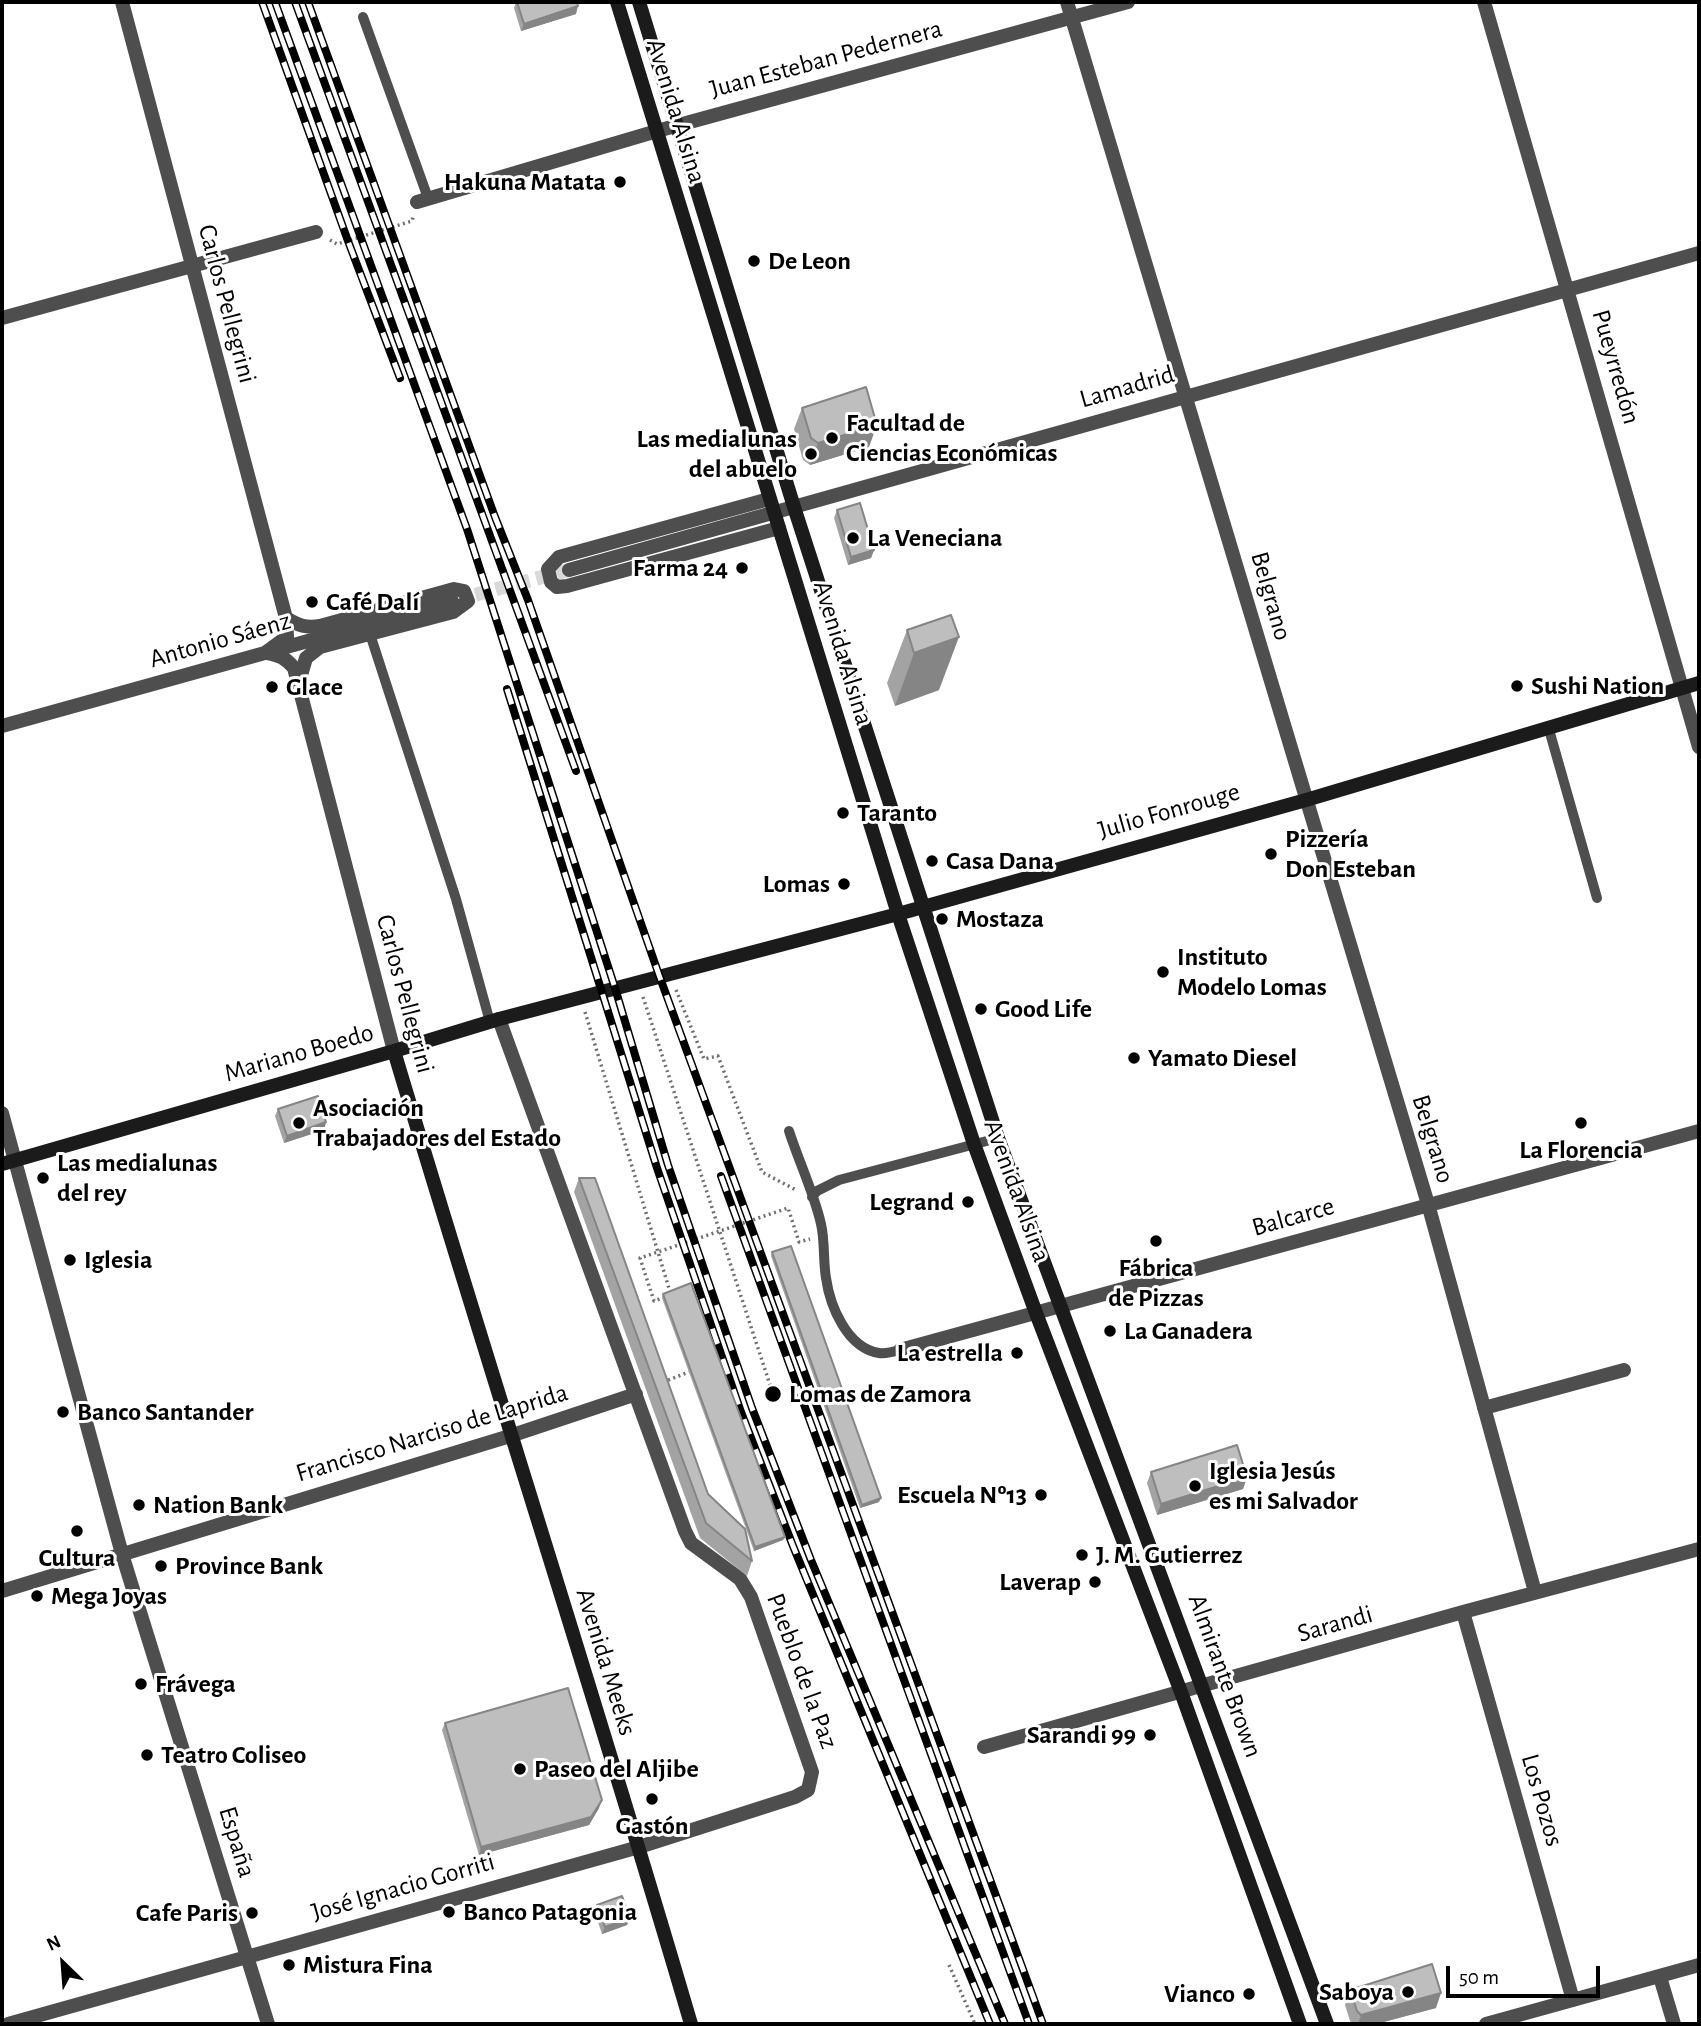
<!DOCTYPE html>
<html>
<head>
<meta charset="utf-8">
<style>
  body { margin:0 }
  #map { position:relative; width:1701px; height:2026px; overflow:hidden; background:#fff; font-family:"Alegreya Sans",sans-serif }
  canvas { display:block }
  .frame { position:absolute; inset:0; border:4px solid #000; pointer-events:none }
  .north { position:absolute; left:28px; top:1928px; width:70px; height:70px; -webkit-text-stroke:5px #fff; paint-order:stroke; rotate:335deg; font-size:19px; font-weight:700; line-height:28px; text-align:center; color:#000 }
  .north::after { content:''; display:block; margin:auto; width:24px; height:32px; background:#000; clip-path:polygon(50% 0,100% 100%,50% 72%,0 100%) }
  .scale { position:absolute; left:1446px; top:1966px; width:154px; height:32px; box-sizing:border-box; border:4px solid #000; border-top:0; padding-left:9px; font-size:21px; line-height:24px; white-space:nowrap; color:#000; -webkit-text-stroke:5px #fff; paint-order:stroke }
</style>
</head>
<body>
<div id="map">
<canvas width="1701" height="2026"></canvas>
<div class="frame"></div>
<div class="north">N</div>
<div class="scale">50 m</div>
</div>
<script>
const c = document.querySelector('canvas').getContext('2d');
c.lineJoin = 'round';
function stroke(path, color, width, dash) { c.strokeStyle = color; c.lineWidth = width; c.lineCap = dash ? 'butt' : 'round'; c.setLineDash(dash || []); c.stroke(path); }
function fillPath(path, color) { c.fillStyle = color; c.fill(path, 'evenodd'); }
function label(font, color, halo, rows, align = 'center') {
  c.font = font + ' "Alegreya Sans",sans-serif'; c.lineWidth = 6; c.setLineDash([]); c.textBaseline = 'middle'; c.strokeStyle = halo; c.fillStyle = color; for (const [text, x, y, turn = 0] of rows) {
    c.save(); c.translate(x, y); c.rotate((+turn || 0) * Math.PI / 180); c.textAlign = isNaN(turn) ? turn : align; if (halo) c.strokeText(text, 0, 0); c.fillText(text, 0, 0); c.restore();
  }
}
const streetTunnel = new Path2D(`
  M455 600 569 570`);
const path = new Path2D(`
  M330 240 337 244 412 221 413 217
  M676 990 704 1059 718 1056 762 1172 796 1190
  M643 997 773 1394
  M585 1012 671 1295 654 1301 640 1258 788 1208 799 1242 810 1239
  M663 1382 689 1372
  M949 1965 975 2024`);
const lane = new Path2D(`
  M363 17 428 198
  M370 634 456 899 490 1022
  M1548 726 1597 898
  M789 1131C799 1162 814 1193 821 1224 825 1241 823 1260 826 1278 830 1306 847 1348 879 1353 885 1354 893 1352 900 1350
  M812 1197 817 1191 839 1180 998 1138`);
const street = new Path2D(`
  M122 2 286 618 287 637 265 653
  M1067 2 1428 1204 1535 1592
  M1484 2 1699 747
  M417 202 657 131 1128 2
  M2 318 316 232
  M769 499 559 557 548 569 551 582 557 587 567 586 779 528
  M569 570 1699 253
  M286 618C299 626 306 628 320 626L454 589 464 591 468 601 453 612 320 647 306 658 299 682
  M267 653C279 655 286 658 294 668L394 1051
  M2 726 452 601
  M2 1113 122 1554 268 2024
  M900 1350 1699 1131
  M1484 1408 1624 1370
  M2 1591 510 1436 636 1394
  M1463 1612 1573 2000
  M984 1747 1463 1612 1699 1549
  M1660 1977 1674 2024
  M8 2024 639 1847 795 1797 808 1790 812 1772 751 1597 740 1579 691 1543 685 1531 499 1019
  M1486 2024 1699 1965`);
const secondary = new Path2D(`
  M617 2 898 914 974 1144 1036 1313 1181 1692 1300 2024
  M639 2 794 507 998 1138 1327 2024
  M394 1051C491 1376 596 1699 691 2024
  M2 1164 394 1051 499 1019 898 914 1306 800 1699 683`);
const rail = new Path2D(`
  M262 2 348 241 400 378
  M275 2 467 529 615 988 668 1165 752 1408 811 1560 1005 2024
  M295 2 576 771
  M308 2 495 517 528 600 659 975 1043 2024
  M507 689 657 1168 741 1412 793 1546 990 2024
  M721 1176 1029 2024`);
const wall = new Path2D(`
  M516 2H577L576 14 521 31 514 8Z
  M802 408 869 447 810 465 803 460 794 429Z
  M837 510 874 550 871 558 848 565 834 518Z
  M907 630 939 690 895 706 887 683Z
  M278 1109 326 1122 324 1130 284 1143 275 1116Z
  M579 1178 708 1494 752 1561 747 1576 700 1538 574 1192Z
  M772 1252 879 1502 860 1508 771 1256Z
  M663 1294 785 1537 783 1540 754 1551 662 1298Z
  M1151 1472 1247 1477 1243 1489 1157 1515 1147 1483Z
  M445 1723 599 1808 589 1825 479 1855 442 1730Z
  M597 1905 630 1918 627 1925 602 1934 595 1913Z
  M1350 1990 1436 2008 1376 2024H1351L1345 2005Z`);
const shadedWall = new Path2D(`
  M578 6 576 14 521 31 524 24Z
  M877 425 869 447 810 465 818 443Z
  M874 550 871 558 848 565 851 557Z
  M959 637 939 690 895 706 914 653Z
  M326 1122 324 1130 284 1143 287 1136Z
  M1247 1477 1243 1489 1157 1515 1161 1504Z
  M881 1498 879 1502 860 1508 862 1505Z
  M785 1537 783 1540 754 1551 755 1547Z
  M602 1800 599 1808 589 1825 479 1855 481 1847Z
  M630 1918 627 1925 602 1934 605 1927Z
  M1441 1993 1436 2008 1376 2024H1358L1361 2015Z`);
const building = new Path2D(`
  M517 2H577L578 6 524 24Z
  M866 387 877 425 818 443 811 438 802 408Z
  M860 503 874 550 851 557 837 510Z
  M951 615 959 637 914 653 907 630Z
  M318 1096 326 1122 287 1136 278 1109Z
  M579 1178H595L708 1494 745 1529 752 1561 706 1523Z
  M791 1246 881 1498 862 1505 772 1252Z
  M691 1283 785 1537 755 1547 663 1294Z
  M1237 1445 1247 1477 1161 1504 1151 1472Z
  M568 1688 602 1800 591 1817 481 1847 445 1723Z
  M622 1896 630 1918 605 1927 597 1905Z
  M1432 1964 1441 1993 1361 2015 1357 2011 1350 1990Z`);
const markers = [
  [620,182,7,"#000"],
  [754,261,7,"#000"],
  [832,438,7,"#000"],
  [811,454,7,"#000"],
  [853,538,7,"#000"],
  [742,568,7,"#000"],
  [312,602,7,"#000"],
  [1517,686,7,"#000"],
  [272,687,7,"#000"],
  [843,813,7,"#000"],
  [1271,854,7,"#000"],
  [932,861,7,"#000"],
  [844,884,7,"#000"],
  [942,919,7,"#000"],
  [1163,972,7,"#000"],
  [981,1009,7,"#000"],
  [1134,1058,7,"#000"],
  [299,1123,7,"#000"],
  [1581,1123,7,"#000"],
  [43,1178,7,"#000"],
  [968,1202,7,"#000"],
  [1156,1241,7,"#000"],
  [70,1260,7,"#000"],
  [1110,1331,7,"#000"],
  [1017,1353,7,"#000"],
  [773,1394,9,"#000"],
  [63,1412,7,"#000"],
  [1195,1486,7,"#000"],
  [1041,1495,7,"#000"],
  [139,1505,7,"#000"],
  [77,1531,7,"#000"],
  [1082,1555,7,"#000"],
  [161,1566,7,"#000"],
  [1095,1582,7,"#000"],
  [37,1596,7,"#000"],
  [141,1684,7,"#000"],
  [1150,1735,7,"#000"],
  [147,1755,7,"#000"],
  [520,1769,7,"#000"],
  [652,1799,7,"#000"],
  [449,1912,7,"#000"],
  [252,1913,7,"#000"],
  [289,1965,7,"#000"],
  [1408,1992,7,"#000"],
  [1249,1994,7,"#000"]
];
const streetNames = [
  ["Juan Esteban Pedernera",826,59,-15],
  ["Avenida Alsina",676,111,73],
  ["Carlos Pellegrini",227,304,75],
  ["Pueyrredón",1616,367,74],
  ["Lamadrid",1127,387,-16],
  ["Belgrano",1271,596,74],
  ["Antonio Sáenz",220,640,-16],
  ["Avenida Alsina",843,653,73],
  ["Julio Fonrouge",1169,811,-16],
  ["Carlos Pellegrini",405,994,75],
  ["Mariano Boedo",299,1053,-16],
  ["Belgrano",1433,1139,73],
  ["Avenida Alsina",1017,1191,70],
  ["Balcarce",1293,1217,-16],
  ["Francisco Narciso de Laprida",432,1433,-17],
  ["Sarandi",1335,1624,-16],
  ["Avenida Meeks",606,1662,73],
  ["Pueblo de la Paz",802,1671,70],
  ["Almirante Brown",1225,1676,70],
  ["Los Pozos",1542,1800,74],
  ["España",237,1842,73],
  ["José Ignacio Gorriti",403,1887,-16]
];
const poiNames = [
  ["Hakuna Matata",606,182,"right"],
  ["De Leon",768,261],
  ["Facultad de",846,423],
  ["Ciencias Económicas",846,453],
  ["Las medialunas",797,439,"right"],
  ["del abuelo",797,469,"right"],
  ["La Veneciana",867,538],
  ["Farma 24",728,568,"right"],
  ["Café Dalí",326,602],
  ["Sushi Nation",1531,686],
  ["Glace",286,687],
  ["Taranto",857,813],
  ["Pizzería",1285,839],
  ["Don Esteban",1285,869],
  ["Casa Dana",946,861],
  ["Lomas",830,884,"right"],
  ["Mostaza",956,919],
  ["Instituto",1177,957],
  ["Modelo Lomas",1177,987],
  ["Good Life",995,1009],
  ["Yamato Diesel",1148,1058],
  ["Asociación",313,1108],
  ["Trabajadores del Estado",313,1138],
  ["La Florencia",1581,1150,"center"],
  ["Las medialunas",57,1163],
  ["del rey",57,1193],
  ["Legrand",954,1202,"right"],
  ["Iglesia",84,1260],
  ["Fábrica",1156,1268,"center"],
  ["de Pizzas",1156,1298,"center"],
  ["La Ganadera",1124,1331],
  ["La estrella",1003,1353,"right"],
  ["Lomas de Zamora",789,1394],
  ["Banco Santander",77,1412],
  ["Iglesia Jesús",1209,1471],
  ["es mi Salvador",1209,1501],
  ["Escuela Nº13",1027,1495,"right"],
  ["Nation Bank",153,1505],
  ["J. M. Gutierrez",1096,1555],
  ["Cultura",77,1558,"center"],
  ["Province Bank",175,1566],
  ["Laverap",1081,1582,"right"],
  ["Mega Joyas",51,1596],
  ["Frávega",155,1684],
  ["Sarandi 99",1136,1735,"right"],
  ["Teatro Coliseo",161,1755],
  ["Paseo del Aljibe",534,1769],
  ["Gastón",652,1826,"center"],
  ["Banco Patagonia",463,1912],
  ["Cafe Paris",238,1913,"right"],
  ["Mistura Fina",303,1965],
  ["Saboya",1394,1992,"right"],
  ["Vianco",1235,1994,"right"]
];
stroke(streetTunnel, '#d9d9d9', 14, [14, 7]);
stroke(path, '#707070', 3.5, [2, 3.5]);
stroke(lane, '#4e4e4e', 10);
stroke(street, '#4e4e4e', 14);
stroke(secondary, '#1b1b1b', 14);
stroke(rail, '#000', 8);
stroke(rail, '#fff', 5, [16]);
fillPath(wall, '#a3a3a3');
fillPath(shadedWall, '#858585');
fillPath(building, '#bebebe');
stroke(building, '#858585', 2);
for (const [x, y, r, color] of markers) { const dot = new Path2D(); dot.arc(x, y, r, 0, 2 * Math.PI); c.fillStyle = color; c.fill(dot); stroke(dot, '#fff', 2.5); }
label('26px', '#000', '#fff', streetNames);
label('bold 26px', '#000', '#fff', poiNames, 'left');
</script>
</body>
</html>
